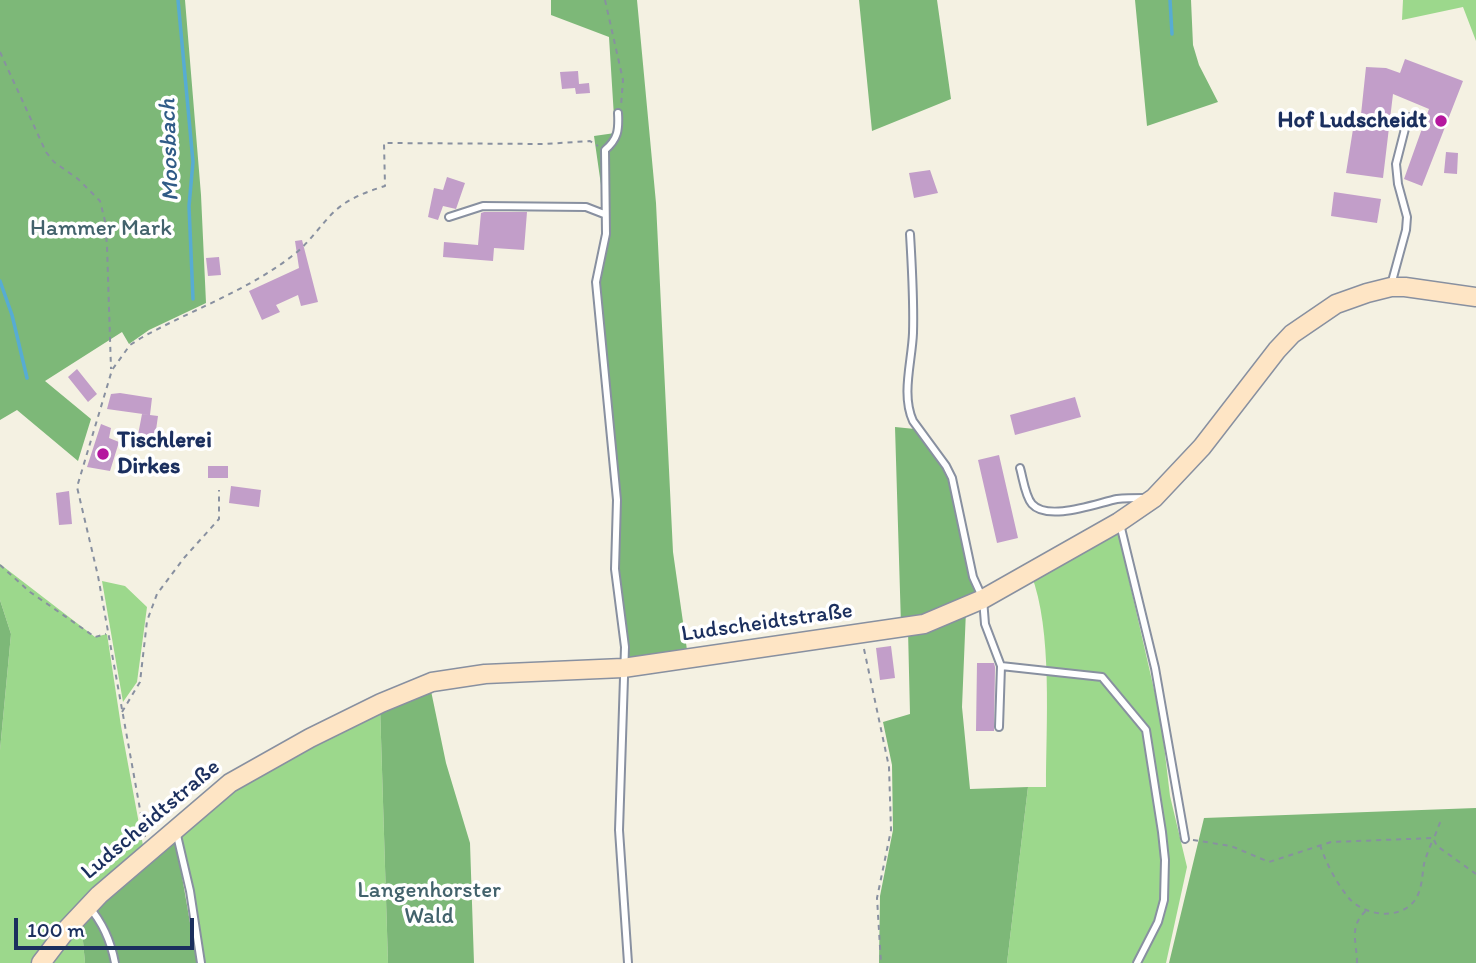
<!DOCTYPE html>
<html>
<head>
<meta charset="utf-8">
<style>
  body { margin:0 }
  #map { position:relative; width:1476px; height:963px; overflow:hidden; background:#f4f1e2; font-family:Itim,sans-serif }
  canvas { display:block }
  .scale { position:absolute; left:14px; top:918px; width:180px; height:32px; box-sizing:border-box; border:4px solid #1b2f5e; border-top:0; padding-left:9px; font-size:21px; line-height:24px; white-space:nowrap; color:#1b2f5e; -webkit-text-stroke:5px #fff; paint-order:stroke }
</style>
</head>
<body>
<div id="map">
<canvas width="1476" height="963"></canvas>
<div class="scale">100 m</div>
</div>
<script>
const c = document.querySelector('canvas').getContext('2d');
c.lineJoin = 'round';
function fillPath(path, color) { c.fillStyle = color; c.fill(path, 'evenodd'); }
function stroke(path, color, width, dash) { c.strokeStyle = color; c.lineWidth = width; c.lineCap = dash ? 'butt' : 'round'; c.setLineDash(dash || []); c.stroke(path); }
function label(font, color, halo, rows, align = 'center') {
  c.font = font + ' Itim,sans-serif'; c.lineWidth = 7; c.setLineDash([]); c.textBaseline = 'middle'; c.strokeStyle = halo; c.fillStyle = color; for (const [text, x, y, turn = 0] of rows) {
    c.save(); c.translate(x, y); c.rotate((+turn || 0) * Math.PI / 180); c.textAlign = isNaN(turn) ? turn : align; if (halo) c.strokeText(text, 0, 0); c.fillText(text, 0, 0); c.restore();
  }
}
const green = new Path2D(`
  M1403 0H1476V41L1463 7 1402 20Z
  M1118 532 1161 720 1170 796 1187 867 1166 963H1007L1028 787H1046C1046 725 1053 630 1031 574Z
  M0 564 95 637 107 634 121 726 144 851 39 963H0V750L11 634 0 600Z
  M102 581 125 586 147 607 137 682 123 702Z
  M380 705 388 963H204L180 832 232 787Z
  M81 919 85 963H48Z`);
const forest = new Path2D(`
  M0 0H185L201 195 206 303 149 330 129 344 122 332 45 381 91 419 78 461 17 410 0 420Z
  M551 0H637L656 203 673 552 688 657 629 666 618 569 619 501 599 282 608 234 594 136 615 133 609 37 551 15Z
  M859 0H937L951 99 872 131Z
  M1135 0H1191L1193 45 1199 65 1218 102 1147 126Z
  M895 427 915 429C925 441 939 455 945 469 962 509 962 556 978 596L901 625Z
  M0 600 11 634 0 750Z
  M966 610 962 707 970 789 1028 787 1007 963H879L880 896 893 830 892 765 883 722 910 714 908 630Z
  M430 686 446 763 470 843 474 963H388L380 705Z
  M1476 808V963H1169L1204 818Z
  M175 836 197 963H85L81 919Z`);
const stream = new Path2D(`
  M178 0 193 162 189 206 193 299
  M1170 0 1172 34
  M0 281 12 315 27 378`);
const building = new Path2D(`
  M1405 59 1463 81 1422 186 1404 179 1429 109 1393 94 1383 178 1346 173 1354 123 1360 124 1366 67 1386 68 1400 73Z
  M578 71 579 84 589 83 590 93 576 94 575 88 562 89 560 72Z
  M1446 152 1458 153 1457 174 1444 173Z
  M930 170 938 193 914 198 909 173Z
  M447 177 465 183 456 209 443 206 438 220 428 217 434 188 443 190Z
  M1334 192 1381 199 1377 223 1331 216Z
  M484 212H527L524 250 494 248 493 261 443 257 444 242 478 245 481 213Z
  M302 240 318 302 301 306 298 295 276 305 280 312 262 320 249 291 299 268 295 241Z
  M219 257 221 275 208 276 206 258Z
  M77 369 97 394 88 402 68 377Z
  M120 393 152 398 150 415 107 409 111 394Z
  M1075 397 1081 417 1015 435 1010 415Z
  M142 414 158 416 155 437 138 435Z
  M101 424 111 428 109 438 119 442 110 471 87 467Z
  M999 455 1018 538 997 543 978 460Z
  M208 466H228V478H208Z
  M231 486 261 490 259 507 229 503Z
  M69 491 72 524 59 525 56 493Z
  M891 646 895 678 880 680 876 648Z
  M977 663H994L995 667 994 731H976Z`);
const path = new Path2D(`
  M605 0 623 80 621 106
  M0 52 46 152 54 162 78 179 100 201 105 221 107 246 111 369
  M0 565 30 592 95 637 106 634
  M864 649 889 767 891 830 877 898 881 963
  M122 712 140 682 147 621 157 594 184 558 219 519V490
  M145 837 98 576 77 487 112 370 130 345 141 338C191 310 247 291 292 256 306 246 317 230 329 217 344 200 363 193 385 186L384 143 545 144 590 141 598 146
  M1193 840 1231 846 1269 862 1331 842 1434 838 1441 820
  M1434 840 1437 846 1476 874
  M1320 845C1326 863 1336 882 1348 897 1363 916 1400 921 1415 900 1422 890 1422 876 1424 864 1426 856 1430 847 1433 839
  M1357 963C1357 942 1348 926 1367 910`);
const lane = new Path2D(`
  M618 113C619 130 618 139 605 150L606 234 596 282 617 500 615 569 625 647 619 830 628 963
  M449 217 483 206 586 207 604 214
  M910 234C912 267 914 300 913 333 912 361 901 395 913 421L946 466 952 478 973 577 983 599 985 624 1001 666 999 727
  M1391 285 1406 230 1407 217 1398 184 1396 164 1408 117
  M1020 468C1023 478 1025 496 1032 504 1048 522 1097 503 1117 499 1126 498 1136 498 1145 498
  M1120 524 1155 668 1185 839
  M1001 666 1102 677 1146 730 1162 832 1165 860 1164 900 1158 922 1137 963
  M176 831 190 891 201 963
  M89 907C103 923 111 942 115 963`);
const secondary = new Path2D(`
  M41 963 67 929 99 895 230 783 310 738 381 703 432 682 485 674 623 668 924 624 983 599 1119 522 1154 498 1202 447 1277 350 1292 334 1336 304 1367 293 1391 287H1405L1476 297`);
const markers = [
  [1441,121,7,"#b5179e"],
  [103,454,7,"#b5179e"]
];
const poiNames = [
  ["Hof Ludscheidt",1427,121],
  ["Tischlerei",117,441,"left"],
  ["Dirkes",117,467,"left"]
];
const parkNames = [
  ["Hammer Mark",101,229],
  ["Langenhorster",429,891],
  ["Wald",429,917]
];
const streetNames = [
  ["Ludscheidtstraße",767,623,-8],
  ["Ludscheidtstraße",151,820,-40]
];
const waterNames = [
  ["Moosbach",170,150,-92]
];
fillPath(green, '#9cd88c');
fillPath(forest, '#7db878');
stroke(stream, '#57acd3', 3.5);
fillPath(building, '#c29ec9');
stroke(lane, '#8890a0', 10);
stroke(secondary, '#8890a0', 21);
stroke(path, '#8890a0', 2, [5, 5]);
stroke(lane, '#fff', 6);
stroke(secondary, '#fee5c5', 18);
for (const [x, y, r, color] of markers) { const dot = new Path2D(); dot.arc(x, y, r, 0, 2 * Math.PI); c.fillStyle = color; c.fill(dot); stroke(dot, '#fff', 2.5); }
label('bold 23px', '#1b2f5e', '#fff', poiNames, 'right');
label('23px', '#42626c', '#fff', parkNames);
label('23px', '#1b2f5e', '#fff', streetNames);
label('italic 24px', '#305b87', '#fff', waterNames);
</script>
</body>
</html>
